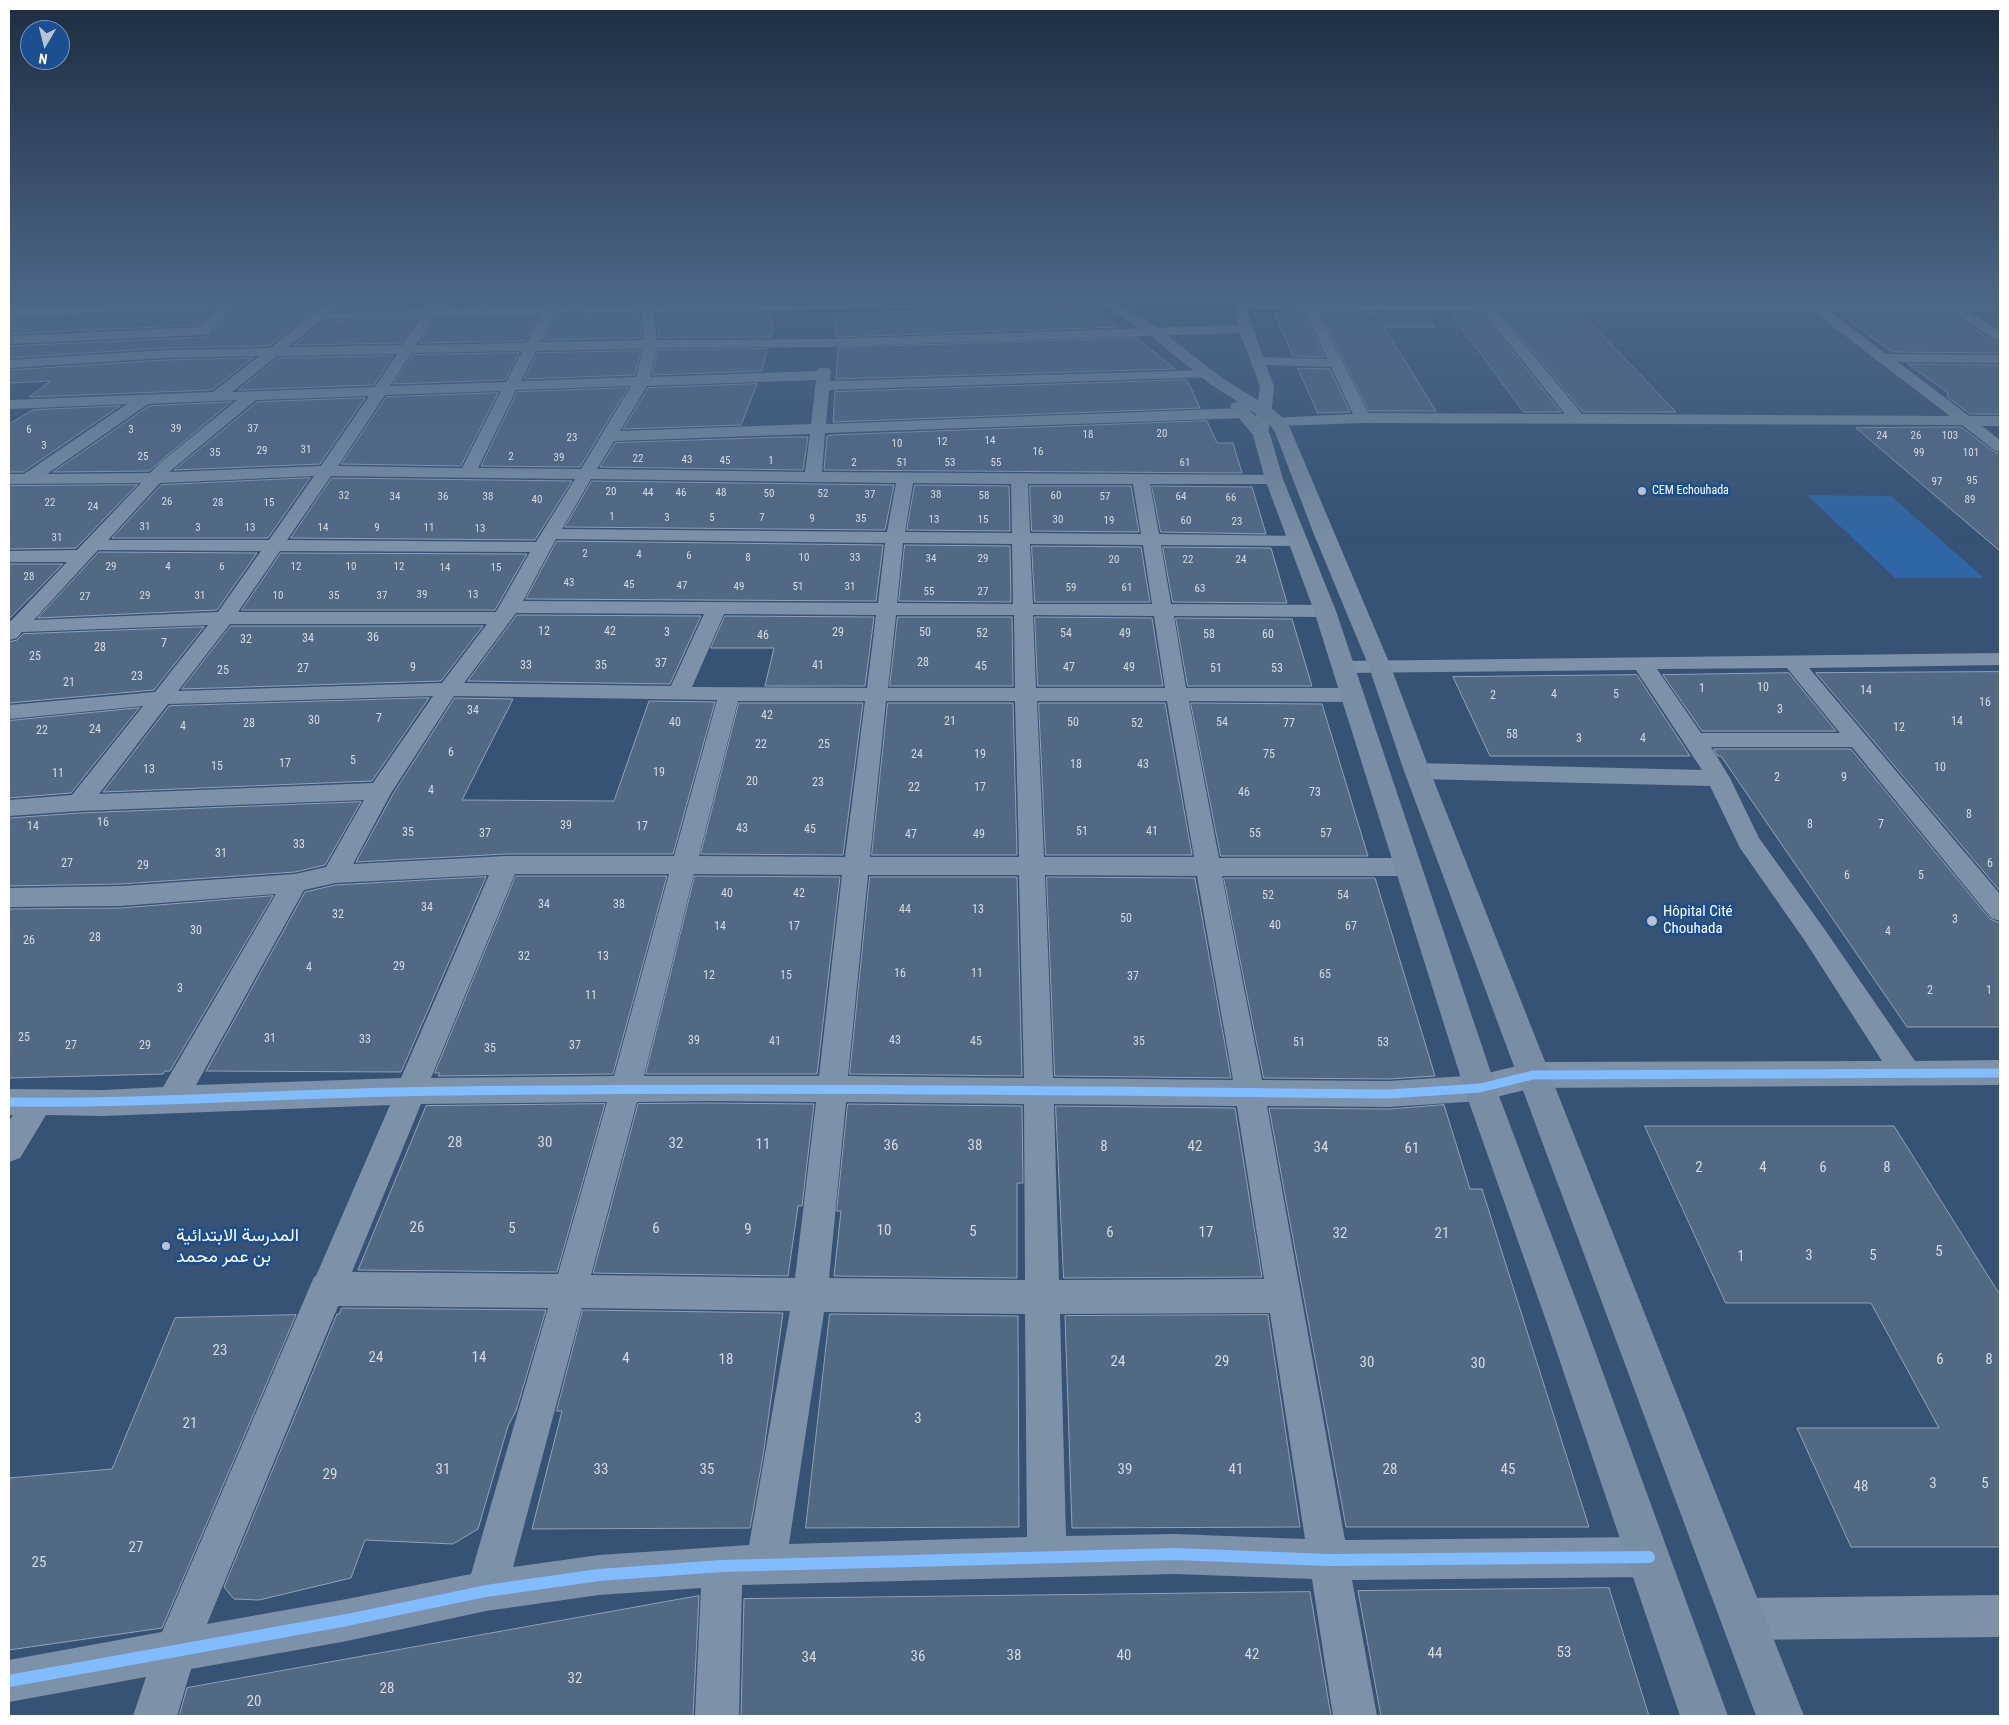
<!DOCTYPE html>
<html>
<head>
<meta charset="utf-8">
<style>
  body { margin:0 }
  #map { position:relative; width:2009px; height:1725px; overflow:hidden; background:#365274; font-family:"Roboto Condensed",sans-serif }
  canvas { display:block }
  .frame { position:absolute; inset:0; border:10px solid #fff; pointer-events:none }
  .north { position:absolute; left:20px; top:20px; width:50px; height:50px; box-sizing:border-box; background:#1b4f8f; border:1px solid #7695bc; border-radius:50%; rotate:188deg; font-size:14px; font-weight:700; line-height:20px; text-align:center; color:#fff }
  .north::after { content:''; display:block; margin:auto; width:18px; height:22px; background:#b9c2ce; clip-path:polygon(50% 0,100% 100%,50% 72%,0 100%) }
</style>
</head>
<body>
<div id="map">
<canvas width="2009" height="1725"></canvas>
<div class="frame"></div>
<div class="north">N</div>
</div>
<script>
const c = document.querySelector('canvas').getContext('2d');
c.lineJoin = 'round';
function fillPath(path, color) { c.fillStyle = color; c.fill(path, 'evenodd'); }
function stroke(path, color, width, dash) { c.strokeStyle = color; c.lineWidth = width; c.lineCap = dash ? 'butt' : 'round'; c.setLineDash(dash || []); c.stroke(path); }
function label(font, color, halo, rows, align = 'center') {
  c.font = font + ' "Roboto Condensed",Vazirmatn,sans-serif'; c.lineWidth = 5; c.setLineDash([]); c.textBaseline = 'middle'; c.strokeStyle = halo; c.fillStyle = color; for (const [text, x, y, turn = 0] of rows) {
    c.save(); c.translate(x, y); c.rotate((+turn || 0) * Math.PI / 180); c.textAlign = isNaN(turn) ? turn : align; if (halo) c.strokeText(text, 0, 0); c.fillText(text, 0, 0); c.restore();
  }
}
const green = new Path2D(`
  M1807 495 1891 496 1984 578H1895Z`);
const building = new Path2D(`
  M9 300H179L9 307Z
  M374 300H430L425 307 338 309 340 303Z
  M444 300H542L541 305 442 307Z
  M558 300H638V303L558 305Z
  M654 300H766V301L655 303Z
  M1821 300H1933L1935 301 1823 302Z
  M320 306 269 346 165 348 9 358V346L203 337 209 335 233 310Z
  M1084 306 1119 327 837 337 833 314Z
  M212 310 198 325 9 334V319Z
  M1287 312H1303L1324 357 1293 356 1274 313Z
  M1320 312 1425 313 1435 327H1384L1436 411H1369Z
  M769 313 774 329 771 337 659 338 656 315Z
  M1451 313H1482L1561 412H1524Z
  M1501 313H1581L1676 412H1583Z
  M1950 313 1994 342 2000 343V353L1892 352 1840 314Z
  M639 315 642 338 543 340 555 316Z
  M538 317 525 341 419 343 435 319Z
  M417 319 401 343 294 345 325 321Z
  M1137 338 1175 369 836 379 838 348Z
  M767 349 762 371 652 375 658 350Z
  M641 351 635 375 524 379 537 353Z
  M519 353 505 380 393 384 412 355Z
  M393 356 374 385 238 390 278 358Z
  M253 358 212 390 29 397 51 381 9 383V370L165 360Z
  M1908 364 2000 365V414H1970L1947 397 1948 393Z
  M1298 368 1330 369 1350 412 1318 413Z
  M1187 380 1200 408 833 422 835 392Z
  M757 384 741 425 623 429 648 388Z
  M628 388 580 467 481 466 517 392Z
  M498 393 461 466 341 464 386 397Z
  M365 398 320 464 174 470 257 402Z
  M231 402 149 471 53 472 149 406Z
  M120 406 23 472H9V424L33 410Z
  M1207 421 1217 443H1233L1242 473 824 470 827 436 832 435Z
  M1943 427H1961L1993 451 2000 454V551L1856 428Z
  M784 437H808L803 470 600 467 615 443Z
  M310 478 268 538H112L161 485Z
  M332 478 572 481 535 540 291 538Z
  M592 481 894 485 885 530 565 527Z
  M137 485 76 548 9 549V486Z
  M915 485 1009 486 1010 531 907 530Z
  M1030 486H1131L1139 532 1032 531Z
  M1152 486 1252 487 1266 534 1161 532Z
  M557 541 883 545 876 601 526 599Z
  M905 545 1010 546 1011 602 899 601Z
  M1032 546 1141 547 1150 602H1035Z
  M1163 547 1271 548 1287 603 1173 602Z
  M99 552 257 553 217 610 38 618Z
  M281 553 527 554 495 610H242Z
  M9 564H63L9 619Z
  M517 615 701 616 670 684 468 681Z
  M725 616 874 617 865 686H765L774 648H711Z
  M898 617H1012L1013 686H890Z
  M1035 617 1152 618 1163 686H1038Z
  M1176 618 1292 619 1312 686H1188Z
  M231 626H483L441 681 182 689Z
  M204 627 154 690 9 703V642L17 640 23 634Z
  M2000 672V891L1816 673Z
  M1789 673 1836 731H1702L1663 675Z
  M1637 675 1690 756H1490L1453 677Z
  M429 698 372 781 103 792 169 706Z
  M455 698 513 699 462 800 614 801 649 701 715 702 673 854H506L356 862 393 794Z
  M739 703H863L843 855 701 854Z
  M888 703H1013L1017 855H872Z
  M1039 703H1165L1192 855H1046Z
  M1191 703 1322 704 1368 856H1221Z
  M139 708 71 793 9 798V721Z
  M1714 749H1851L1990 919 2000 923V1027H1907L1721 756H1718Z
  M361 802 325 865 295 872 121 884 9 886V818L79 813Z
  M516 876H667L613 1074 438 1076 440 1073H435Z
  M695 876 840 877 817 1074H646Z
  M486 877 401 1072 206 1071 305 892 335 885Z
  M870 877H1017L1022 1076 850 1074Z
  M1047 877 1195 878 1231 1078 1055 1076Z
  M1224 878H1375L1435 1076 1389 1079 1264 1078Z
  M273 896 170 1071H165L163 1074 9 1078V909L121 908Z
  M706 1103 814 1104 802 1206H798L788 1276 593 1273 638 1104Z
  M605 1104 557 1272 358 1270 426 1106Z
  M848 1104 1022 1106 1023 1183H1017V1278L834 1276 841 1211H837Z
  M1444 1105 1470 1189H1482L1589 1527H1346L1269 1108 1389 1109Z
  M1056 1106 1235 1108 1262 1277 1064 1278Z
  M1645 1126H1894L2000 1295V1547H1851L1797 1428H1939L1871 1303H1726Z
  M342 1308 546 1310 516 1411 508 1426 478 1529 453 1544 365 1540 351 1578 259 1600 234 1599 224 1587 337 1314H339Z
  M583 1310 783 1313 763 1456 750 1528 532 1529 562 1411H557Z
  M830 1314 1018 1316 1019 1527 806 1528Z
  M296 1315 162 1628 9 1650V1478L112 1469 175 1318Z
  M1268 1315 1300 1527 1072 1528 1065 1316Z
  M1609 1588 1649 1716H1381L1358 1591Z
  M1310 1592 1331 1716H741L744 1599Z
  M699 1596 693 1716H179L187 1688Z`);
const street = new Path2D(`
  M228 300H336L335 302 339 305 334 311 426 309 432 300H442L443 302 439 309 543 307 544 300H556V307L640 305V300H652L653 305 893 300H1110L1104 304 654 313 657 340 826 339 1238 325 1235 312 1239 309 1234 305 1240 301 1638 305 1807 304 1813 301 1820 304 2000 303V311H1969L2000 331V341L1995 340 1951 311 1830 312 1886 354 2000 355V363L1898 362 1969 416H2000V426H1982L2000 440V452L1994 450 1962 425 1363 423 1276 426 1270 424 1267 437H1255L1253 434 1260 386 1240 333 826 347 657 348 650 377 817 371 819 368H829L831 371 830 381 1208 370 1213 371 1215 374 1213 377 829 390 826 424 1243 408 1248 410 1251 413 1248 416 1243 418 825 433 822 472 1280 475 1282 479 1280 483 1274 484H1150L1159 534 1299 536 1305 537 1308 541 1305 545 1299 546 1161 545 1171 604 1325 605 1332 607 1335 611 1332 615 1325 617 1174 616 1186 688H1352L1360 690 1363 695 1360 700 1352 702 1189 701 1219 858H1409L1418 861 1422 867 1418 873 1409 876H1222L1262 1080 1389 1081 1480 1075 1533 1062 1882 1061 1805 941 1740 848 1710 786 1417 779 1409 776 1405 771 1409 766 1417 763 1702 770 1636 670 1343 673 1336 671 1333 667 1336 663 1343 661 2000 653V665L1809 668 2000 894V921L1991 918 1852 747H1711L1730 778 1759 838 1823 927 1915 1061 2000 1060V1085L1533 1088 1480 1101 1389 1107 1267 1106 1345 1540 1649 1537 1663 1543 1669 1557 1663 1571 1649 1577 1352 1580 1377 1716H1333L1312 1579 1175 1574 742 1585 739 1716H695L701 1588 599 1595 486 1611 347 1641 191 1669 177 1716H133L146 1677 9 1702V1660L162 1632 314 1277 316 1276 390 1105 103 1116 46 1115 20 1158 9 1162V1121L13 1115H9V1089L103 1090 163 1087 276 894 121 906 9 907V888L121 886 295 874 326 867 364 800 79 811 9 816V800L72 795 143 706 9 719V705L155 692 208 625 22 632 17 638 9 640V621H11L67 562H9V551L77 550 141 483 9 484V474H24L127 404 9 409V400L213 392 259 356 165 358 9 368V360L165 350 270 348 326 304 232 308 208 334 203 335 9 344V336L199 327 217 308 9 317V309ZM1246 309 1304 310 1327 359 1263 357C1260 349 1248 312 1246 309ZM1317 310 1483 311 1565 414 1368 413ZM1497 311 1814 312 1950 416 1582 414ZM641 313 644 340 540 342 554 314ZM541 315 526 343 416 345 434 317ZM421 317 402 345 288 347 324 319ZM643 349 636 377 521 381 536 351ZM522 351 506 382 390 386 411 353ZM397 354 375 387 232 392 277 356ZM1266 365 1331 367 1353 414 1271 418 1274 386ZM816 380 811 424 620 431 647 386ZM631 386 581 469 478 468 516 390ZM501 391 462 468 338 466 385 395ZM369 396 321 466 169 472 256 400ZM237 400 160 463 150 473 47 474 148 404ZM810 434 805 472 597 469 614 441ZM314 476 269 540H108L160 483ZM331 476 575 479 536 542 287 540ZM591 479 896 483 887 532 562 529ZM913 483 1011 484 1012 533 905 532ZM1028 484H1133L1141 534 1030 533ZM556 539 885 543 878 603 523 601ZM903 543 1012 544 1013 604 897 603ZM1030 544 1143 545 1152 604H1033ZM98 550 261 551 218 612 34 620ZM280 551 530 552 496 612H238ZM516 613 704 614 671 686 464 683ZM724 614 876 615 867 688 692 687ZM896 615H1014L1015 688H888ZM1033 615 1154 616 1165 688H1036ZM230 624H487L442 683 178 691ZM1787 668 1840 733H1701L1657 669ZM433 696 373 783 99 794 168 704ZM454 696 717 700 674 856H506L353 864 391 793ZM738 701H865L845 857 699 856ZM886 701H1015L1019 857H870ZM1037 701H1167L1194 857H1044ZM515 874H669L614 1076 431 1078ZM694 874 842 875 819 1076H644ZM489 875 401 1078 196 1085 304 890 335 883ZM868 875H1019L1024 1078 848 1076ZM1045 875 1197 876 1233 1080 1053 1078ZM706 1101 816 1102 795 1278 591 1275 637 1102ZM607 1102 558 1274 352 1272 421 1104ZM846 1102 1024 1104 1025 1280 829 1278ZM1054 1104 1237 1106 1264 1279 1059 1280ZM338 1306 548 1308 471 1574 347 1599 207 1624ZM582 1308 790 1311 749 1545 599 1555 513 1567ZM824 1312 1025 1314 1027 1537 789 1544ZM1270 1313 1305 1539 1175 1534 1066 1536 1060 1314Z
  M2000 1595V1637L1743 1640 1728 1634 1722 1619 1728 1604 1743 1598Z`);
const secondary = new Path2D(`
  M1096 300H1113L1158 328 1222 378 1271 408 1282 417 1290 428 1391 667 1430 771 1804 1716H1756L1404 771 1369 667 1313 532 1275 432 1270 425 1249 409 1270 434 1283 479 1336 611 1496 1088 1587 1329 1728 1716H1680L1549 1329 1464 1088 1314 611 1265 479 1253 435 1230 407 1232 403 1238 402 1210 384 1148 334Z`);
const cyclewayFar1 = new Path2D(`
  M9 1102C157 1104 305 1092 453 1091 765 1087 1077 1091 1389 1094L1480 1088 1533 1075 2000 1073`);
const cycleway = new Path2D(`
  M9 1681 347 1620 486 1591 599 1575 722 1566 1175 1554 1329 1560 1649 1557`);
const markers = [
  [1642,491,5,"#b9c2ce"],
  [1652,921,6,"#b9c2ce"],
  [166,1246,5,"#b9c2ce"]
];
const farNumbernames = [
  ["39",176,429],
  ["37",253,429],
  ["6",29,430],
  ["3",131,430],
  ["20",1162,434],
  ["18",1088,435],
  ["24",1882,436],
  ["26",1916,436],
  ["103",1950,436],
  ["23",572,438],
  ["14",990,441],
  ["12",942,442],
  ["10",897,444],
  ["3",44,446],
  ["31",306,450],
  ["29",262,451],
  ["16",1038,452],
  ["35",215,453],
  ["99",1919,453],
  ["101",1971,453],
  ["25",143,457],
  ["2",511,457],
  ["39",559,458],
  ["22",638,459],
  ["43",687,460],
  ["45",725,461],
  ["1",771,461],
  ["2",854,463],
  ["51",902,463],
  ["53",950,463],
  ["55",996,463],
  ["61",1185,463],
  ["95",1972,481],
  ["97",1937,482],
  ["20",611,492],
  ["44",648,493],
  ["46",681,493],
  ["48",721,493],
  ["50",769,494],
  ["52",823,494],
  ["37",870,495],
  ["38",936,495],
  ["32",344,496],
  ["58",984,496],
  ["60",1056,496],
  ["34",395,497],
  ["36",443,497],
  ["38",488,497],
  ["57",1105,497],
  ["64",1181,497],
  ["66",1231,498],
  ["40",537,500],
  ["89",1970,500],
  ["26",167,502],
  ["22",50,503],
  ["28",218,503],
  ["15",269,503],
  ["24",93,507],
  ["1",612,517],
  ["3",667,518],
  ["5",712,518],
  ["7",762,518],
  ["9",812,519],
  ["35",861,519],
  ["13",934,520],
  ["15",983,520],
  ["30",1058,520],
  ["19",1109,521],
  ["60",1186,521],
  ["23",1237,522],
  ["31",145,527],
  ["3",198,528],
  ["13",250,528],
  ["14",323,528],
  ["9",377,528],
  ["11",429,528],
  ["13",480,529],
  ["31",57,538],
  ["2",585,554],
  ["4",639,555],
  ["6",689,556],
  ["8",748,558],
  ["10",804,558],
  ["33",855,558],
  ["34",931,559],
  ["29",983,559],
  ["20",1114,560],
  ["22",1188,560],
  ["24",1241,560],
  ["29",111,567],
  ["4",168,567],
  ["6",222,567],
  ["12",296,567],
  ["10",351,567],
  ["12",399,567],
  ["14",445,568],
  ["15",496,568],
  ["28",29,577],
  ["43",569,583],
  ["45",629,585],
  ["47",682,586],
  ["49",739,587],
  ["51",798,587],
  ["31",850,587],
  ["59",1071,588],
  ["61",1127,588],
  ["63",1200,589],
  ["55",929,592],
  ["27",983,592],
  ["39",422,595],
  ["13",473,595],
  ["29",145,596],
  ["31",200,596],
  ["10",278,596],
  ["35",334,596],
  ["37",382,596],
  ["27",85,597]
];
const farPoinames = [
  ["CEM Echouhada",1652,491]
];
const numberNames = [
  ["12",544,632],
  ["42",610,632],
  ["3",667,633],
  ["29",838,633],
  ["50",925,633],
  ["52",982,634],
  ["54",1066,634],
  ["49",1125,634],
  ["58",1209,635],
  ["60",1268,635],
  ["46",763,636],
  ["36",373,638],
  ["34",308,639],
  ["32",246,640],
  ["7",164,644],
  ["28",100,648],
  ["25",35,657],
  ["28",923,663],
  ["37",661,664],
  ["33",526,666],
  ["35",601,666],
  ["41",818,666],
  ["45",981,667],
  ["9",413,668],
  ["47",1069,668],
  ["49",1129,668],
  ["27",303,669],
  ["51",1216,669],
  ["53",1277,669],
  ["25",223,671],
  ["23",137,677],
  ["21",69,683],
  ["10",1763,688],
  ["1",1702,689],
  ["14",1866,691],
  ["4",1554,695],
  ["5",1616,695],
  ["2",1493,696],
  ["16",1985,703],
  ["3",1780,710],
  ["34",473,711],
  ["42",767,716],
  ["7",379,719],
  ["30",314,721],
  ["21",950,722],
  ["14",1957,722],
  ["40",675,723],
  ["50",1073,723],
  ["54",1222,723],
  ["28",249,724],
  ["52",1137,724],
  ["77",1289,724],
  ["4",183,727],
  ["12",1899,728],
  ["24",95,730],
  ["22",42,731],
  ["58",1512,735],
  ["3",1579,739],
  ["4",1643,739],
  ["22",761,745],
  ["25",824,745],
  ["6",451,753],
  ["24",917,755],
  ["19",980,755],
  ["75",1269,755],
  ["5",353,761],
  ["17",285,764],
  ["18",1076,765],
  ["43",1143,765],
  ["15",217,767],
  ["10",1940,768],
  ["13",149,770],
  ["19",659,773],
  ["11",58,774],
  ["2",1777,778],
  ["9",1844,778],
  ["20",752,782],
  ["23",818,783],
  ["22",914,788],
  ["17",980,788],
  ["4",431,791],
  ["46",1244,793],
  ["73",1315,793],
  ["8",1969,815],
  ["16",103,823],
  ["8",1810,825],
  ["7",1881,825],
  ["39",566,826],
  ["14",33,827],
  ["17",642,827],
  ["43",742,829],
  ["45",810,830],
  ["51",1082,832],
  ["41",1152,832],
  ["35",408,833],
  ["37",485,834],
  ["55",1255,834],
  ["57",1326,834],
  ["47",911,835],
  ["49",979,835],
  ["33",299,845],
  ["31",221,854],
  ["27",67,864],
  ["6",1990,864],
  ["29",143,866],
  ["6",1847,876],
  ["5",1921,876],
  ["40",727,894],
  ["42",799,894],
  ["52",1268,896],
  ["54",1343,896],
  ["34",544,905],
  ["38",619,905],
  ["34",427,908],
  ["44",905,910],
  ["13",978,910],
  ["32",338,915],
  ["50",1126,919],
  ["3",1955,920],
  ["40",1275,926],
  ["14",720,927],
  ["17",794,927],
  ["67",1351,927],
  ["30",196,931],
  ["4",1888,932],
  ["28",95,938],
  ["26",29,941],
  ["32",524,957],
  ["13",603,957],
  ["29",399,967],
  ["4",309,968],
  ["16",900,974],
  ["11",977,974],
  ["65",1325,975],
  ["12",709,976],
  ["15",786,976],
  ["37",1133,977],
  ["3",180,989],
  ["2",1930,991],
  ["1",1989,991],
  ["11",591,996],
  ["25",24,1038],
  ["31",270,1039],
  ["33",365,1040],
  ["39",694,1041],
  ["43",895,1041],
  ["41",775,1042],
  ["45",976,1042],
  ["35",1139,1042],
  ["51",1299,1043],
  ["53",1383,1043],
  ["27",71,1046],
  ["29",145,1046],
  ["37",575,1046],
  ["35",490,1049]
];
const poiNames = [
  ["Hôpital Cité",1663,912],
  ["Chouhada",1663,929]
];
const nearNumbernames = [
  ["28",455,1143],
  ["30",545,1143],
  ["32",676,1144],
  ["11",763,1145],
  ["36",891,1146],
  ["38",975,1146],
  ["8",1104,1147],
  ["42",1195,1147],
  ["34",1321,1148],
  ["61",1412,1149],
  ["2",1699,1168],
  ["4",1763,1168],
  ["6",1823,1168],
  ["8",1887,1168],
  ["26",417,1228],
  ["5",512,1229],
  ["6",656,1229],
  ["9",748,1230],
  ["10",884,1231],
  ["5",973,1232],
  ["6",1110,1233],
  ["17",1206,1233],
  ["32",1340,1234],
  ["21",1442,1234],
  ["5",1939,1252],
  ["3",1809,1256],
  ["5",1873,1256],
  ["1",1741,1257],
  ["23",220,1351],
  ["24",376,1358],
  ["14",479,1358],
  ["4",626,1359],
  ["18",726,1360],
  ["6",1940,1360],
  ["8",1989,1360],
  ["24",1118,1362],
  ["29",1222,1362],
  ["30",1367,1363],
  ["30",1478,1364],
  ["3",918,1419],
  ["21",190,1424],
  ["31",443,1470],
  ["33",601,1470],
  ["35",707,1470],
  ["39",1125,1470],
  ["41",1236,1470],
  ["28",1390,1470],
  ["45",1508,1470],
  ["29",330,1475],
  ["3",1933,1484],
  ["5",1985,1484],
  ["48",1861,1487],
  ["27",136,1548],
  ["25",39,1563],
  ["53",1564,1653],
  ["44",1435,1654],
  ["42",1252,1655],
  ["38",1014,1656],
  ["40",1124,1656],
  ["36",918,1657],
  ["34",809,1658],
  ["32",575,1679],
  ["28",387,1689],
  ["20",254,1702]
];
const nearPoinames = [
  ["المدرسة الابتدائية",176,1236],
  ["بن عمر محمد",176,1257]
];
fillPath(green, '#2f66a5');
fillPath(building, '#526984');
stroke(building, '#92a2b6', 1);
fillPath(street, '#7d92a8');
fillPath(secondary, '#798da4');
stroke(cyclewayFar1, '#80bcff', 9);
stroke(cycleway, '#80bcff', 12);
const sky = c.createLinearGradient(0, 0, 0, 542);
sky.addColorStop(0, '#1e2d40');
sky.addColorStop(0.55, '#4c6688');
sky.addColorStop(1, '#4c668800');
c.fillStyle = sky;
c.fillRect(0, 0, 2009, 542);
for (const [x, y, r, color] of markers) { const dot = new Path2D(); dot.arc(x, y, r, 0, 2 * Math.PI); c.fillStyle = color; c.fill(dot); stroke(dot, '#1b4f8f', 2); }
label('11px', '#d4dae0', null, farNumbernames);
label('12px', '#fff', '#1b4f8f', farPoinames, 'left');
label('12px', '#d4dae0', null, numberNames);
label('15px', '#fff', '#1b4f8f', poiNames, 'left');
label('15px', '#d4dae0', null, nearNumbernames);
label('18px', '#fff', '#1b4f8f', nearPoinames, 'left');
</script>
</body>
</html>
